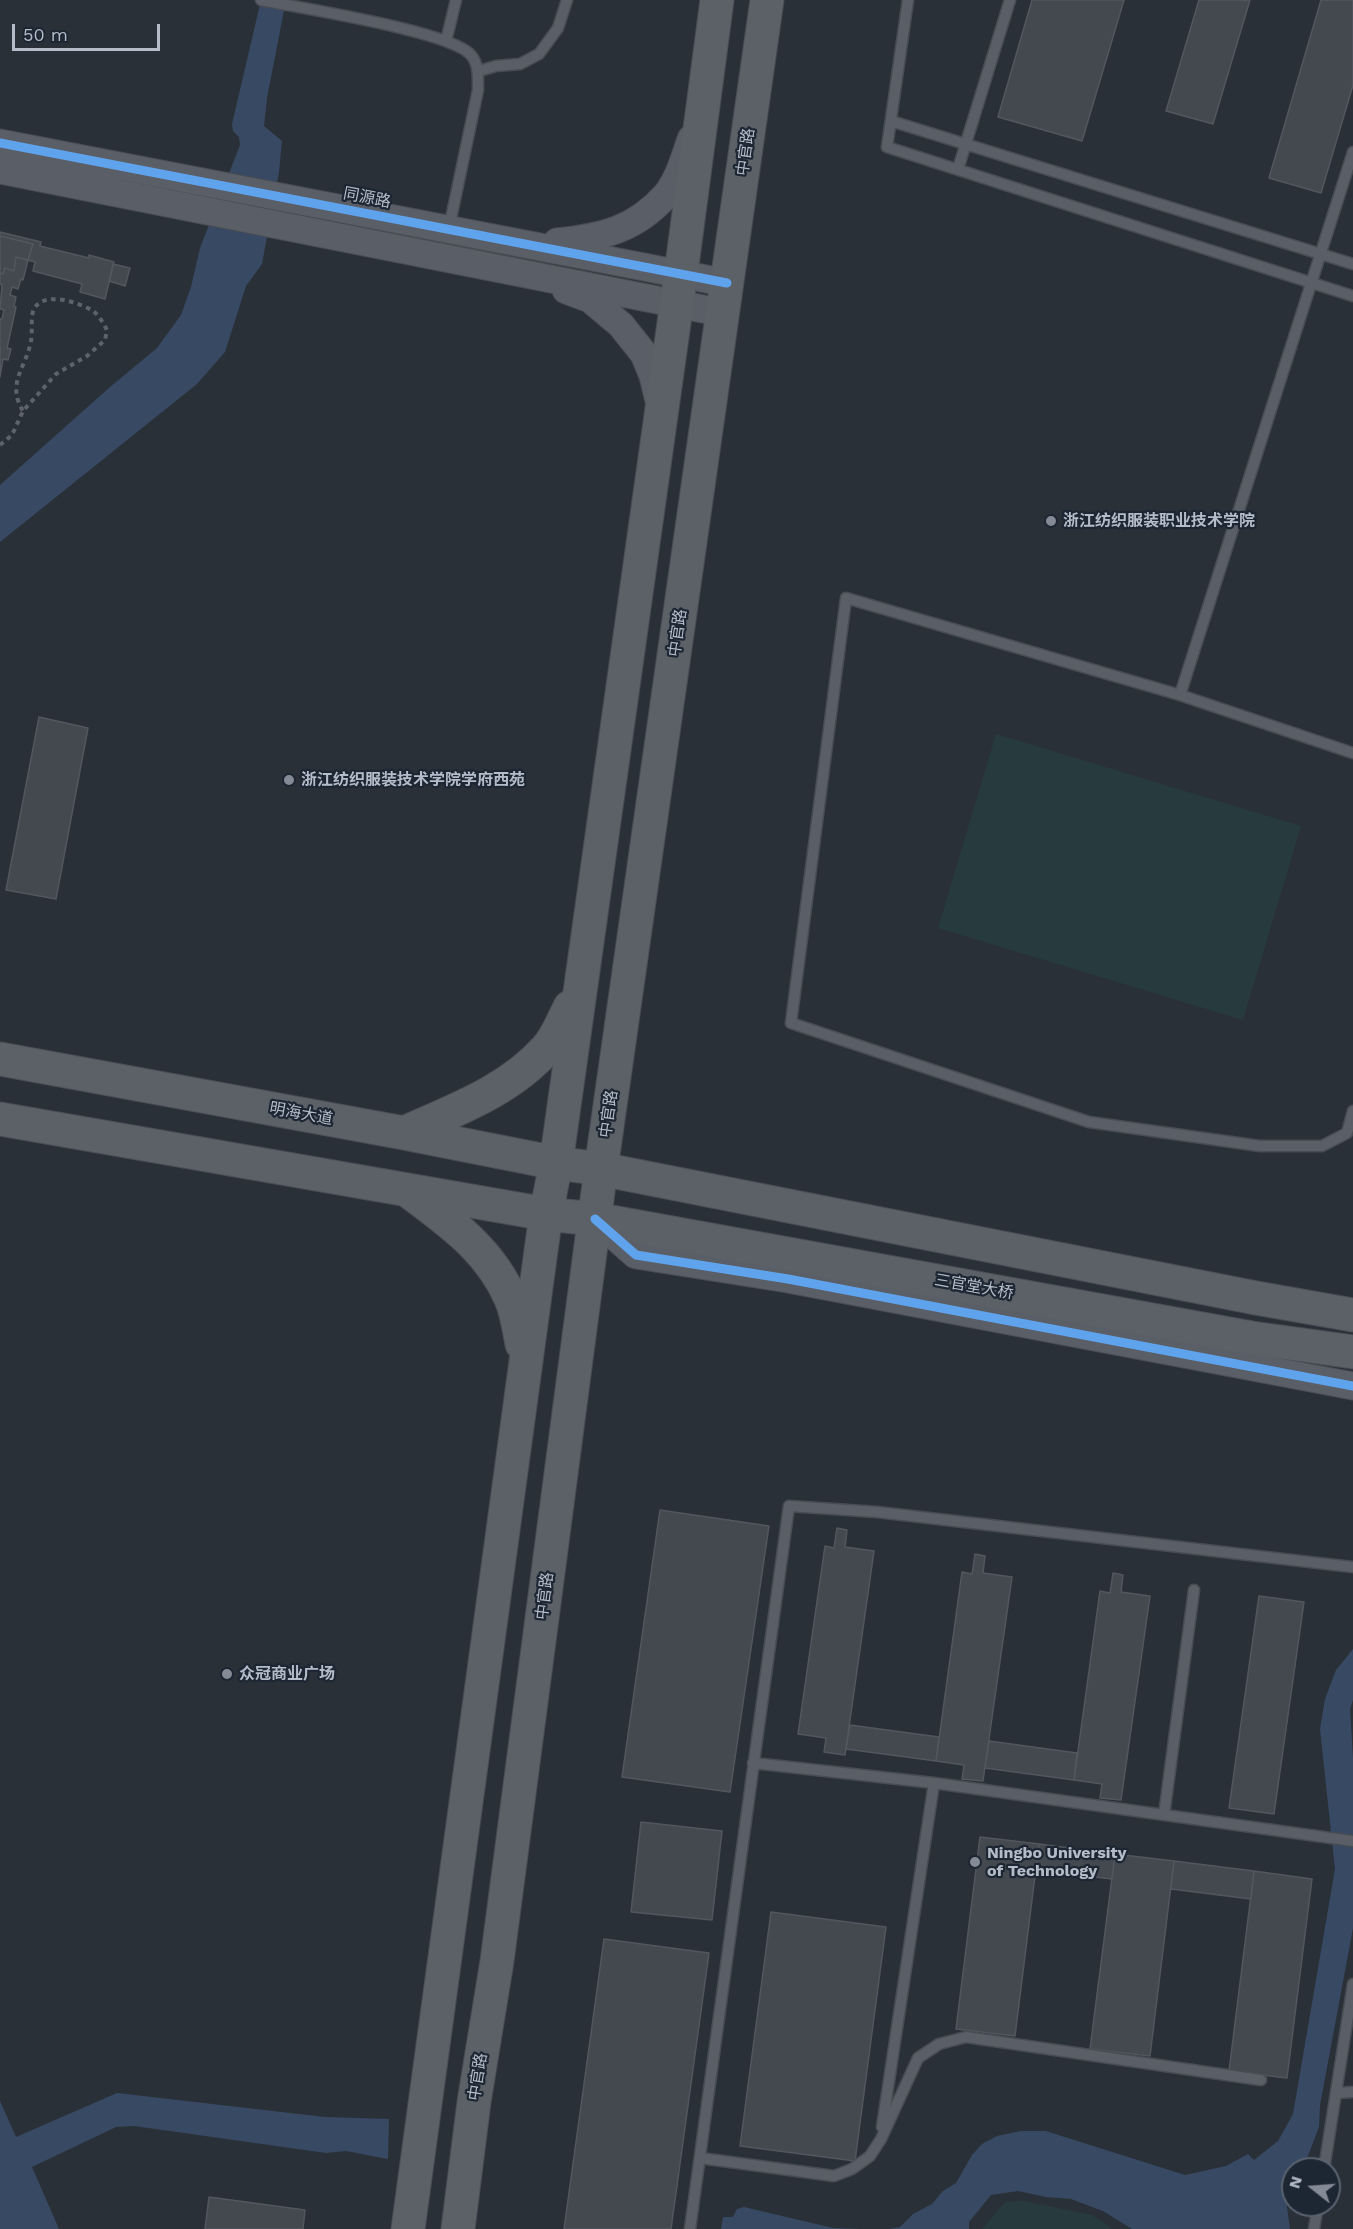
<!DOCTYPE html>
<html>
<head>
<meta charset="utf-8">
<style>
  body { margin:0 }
  #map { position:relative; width:1353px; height:2229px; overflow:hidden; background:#2a3038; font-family:"Work Sans",sans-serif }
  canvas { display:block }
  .north { position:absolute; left:1281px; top:2157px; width:60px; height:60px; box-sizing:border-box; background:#1d2633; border:2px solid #59626f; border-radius:50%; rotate:287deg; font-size:16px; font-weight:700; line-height:24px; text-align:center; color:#b4bcc9 }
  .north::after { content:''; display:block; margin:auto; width:21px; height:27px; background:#848b96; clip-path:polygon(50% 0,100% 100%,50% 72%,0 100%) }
  .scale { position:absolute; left:12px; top:24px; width:148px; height:27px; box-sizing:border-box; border:3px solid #b4bcc9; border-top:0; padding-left:8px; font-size:18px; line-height:21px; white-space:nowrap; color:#b4bcc9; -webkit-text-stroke:4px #1d2633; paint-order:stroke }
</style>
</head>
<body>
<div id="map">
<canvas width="1353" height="2229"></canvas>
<div class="north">N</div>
<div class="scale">50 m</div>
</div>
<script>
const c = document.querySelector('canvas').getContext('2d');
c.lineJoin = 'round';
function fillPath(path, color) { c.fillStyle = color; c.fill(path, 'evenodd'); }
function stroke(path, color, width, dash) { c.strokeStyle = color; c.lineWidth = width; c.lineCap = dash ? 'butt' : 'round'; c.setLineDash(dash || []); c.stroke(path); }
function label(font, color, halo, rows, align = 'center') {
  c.font = font + ' "Work Sans","Noto Sans SC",sans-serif'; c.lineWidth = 4.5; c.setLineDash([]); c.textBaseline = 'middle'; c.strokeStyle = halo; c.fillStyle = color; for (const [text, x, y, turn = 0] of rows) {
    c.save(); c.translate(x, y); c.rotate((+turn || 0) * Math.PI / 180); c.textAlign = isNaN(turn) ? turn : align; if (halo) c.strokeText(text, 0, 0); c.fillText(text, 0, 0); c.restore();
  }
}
const green = new Path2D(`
  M996 734 1301 826 1243 1020 938 928Z
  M1023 2201 1092 2215 1113 2229H982L1005 2202Z`);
const water = new Path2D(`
  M261 0H286L267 98 264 126 282 141 279 172 262 264 246 286 225 352 197 384 0 542V485L110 387 157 348 181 315 191 287 200 248 240 145 239 137 233 131 232 124Z
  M1353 1649V1700L1350 1709 1353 1758V1928L1320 2105 1319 2127 1306 2161 1292 2169 1284 2185 1290 2229H1132L1103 2211 1071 2199 1046 2197 1018 2191 991 2195 969 2222V2229H889L900 2227 913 2214 932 2204 943 2191 956 2183 972 2155 982 2144 997 2136 1021 2131H1046L1185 2175 1226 2166 1248 2154 1254 2160 1278 2141 1293 2114 1335 1869 1320 1729 1325 1699 1336 1670Z
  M117 2093 325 2117 389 2119 388 2159 346 2151 326 2153 134 2126 116 2127 32 2167 59 2229H0V2101L16 2137Z
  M744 2207 833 2228 861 2229H721L723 2217H733L737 2209Z`);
const building = new Path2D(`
  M1032 0H1124L1082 141 998 117Z
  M1199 0H1250L1213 124 1166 111Z
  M1321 0H1353V85L1321 193 1269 178Z
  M0 232 41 242 40 246 89 258V255L114 262 105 299 80 292 82 284 33 271 35 262 28 260 33 244 0 236Z
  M0 236 33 244 28 260 16 257 14 271 5 268 3 274 0 273Z
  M16 257 28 260 23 280 21 279 18 289 12 287 10 295 16 297 14 306 16 307 7 348 11 349 8 360 3 359 0 377V319H2L4 310 0 309 2 285 0 284V273L3 274 5 268 14 271Z
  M113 264 130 268 125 286 109 281Z
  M39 717 88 728 56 899 6 890Z
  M660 1510 769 1526 730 1792 622 1777Z
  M837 1528 847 1530 845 1547 874 1551 845 1755 824 1752 826 1738 798 1734 825 1546 834 1548Z
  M975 1554 985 1556 983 1573 1012 1577 983 1781 962 1779 964 1765 936 1761 962 1572 972 1574Z
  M1113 1573 1123 1575 1121 1592 1150 1596 1121 1800 1100 1798 1102 1784 1074 1780 1100 1591 1110 1593Z
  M1259 1596 1304 1602 1274 1814 1229 1808Z
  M850 1725 939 1737 936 1761 846 1749Z
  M989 1741 1077 1753 1074 1780 985 1768Z
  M641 1822 722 1831 712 1920 631 1912Z
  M980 1837 1039 1844 1015 2036 956 2029Z
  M1039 1844 1115 1854 1112 1879 1036 1870Z
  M1115 1854 1174 1861 1150 2056 1090 2049Z
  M1174 1861 1254 1871 1251 1899 1171 1889Z
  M1254 1871 1312 1879 1287 2078 1229 2071Z
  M771 1912 886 1927 855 2161 740 2146Z
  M604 1939 709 1953 671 2229H564Z
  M209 2197 305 2210 303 2229H205Z`);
const path = new Path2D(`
  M0 445 12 435 23 411 56 374 87 356 105 340 107 330C103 323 99 315 93 311 80 303 44 290 34 309 30 317 33 332 31 341 26 368 6 383 23 411`);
const service = new Path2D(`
  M261 0C299 8 450 31 471 55 479 64 478 78 478 90L449 228
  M908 0 887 147 1353 296
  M446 41 456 0
  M479 71 496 66 520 64 539 54 558 28 567 0
  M891 121 1353 264
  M958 169 1010 0
  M1180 695 1353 152
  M1353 753 1180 695 846 598 791 1023 1089 1122 1260 1146H1322L1347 1133 1353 1111
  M753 1763 934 1783 1353 1841
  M1164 1815 1194 1590
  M1336 2093 1353 2092
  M882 2127 934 1783
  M700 2158 834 2176 852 2169 870 2156 881 2139 918 2058 939 2044 966 2037 1261 2080
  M1324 2169 1353 1984
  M690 2229 789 1506 877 1512 1353 1567
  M1314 2229 1318 2205`);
const tertiary = new Path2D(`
  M0 143 727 283
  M0 170 723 313
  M557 242C602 237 635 230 666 195 678 181 685 157 691 139
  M566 290 590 299 621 325 644 354 653 376 660 405
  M595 1219 636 1255 788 1279 1353 1386`);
const primary = new Path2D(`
  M0 1059 404 1133 556 1163 601 1169 1256 1298 1353 1315
  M0 1119 546 1214 595 1219 1252 1338 1353 1352
  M404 1133C455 1110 509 1091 547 1048 557 1037 563 1020 570 1007
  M411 1193C452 1224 490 1250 511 1299 517 1313 519 1330 522 1344
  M408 2229 546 1214 556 1163 681 273 717 0
  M458 2229 474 2102 497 1961 601 1169 767 0`);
const cycleway = new Path2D(`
  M0 143 727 283
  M595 1219 636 1255 788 1279 1353 1386`);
const markers = [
  [1051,521,6,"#848b96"],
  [289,780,6,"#848b96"],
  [227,1674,6,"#848b96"],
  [975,1862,6,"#848b96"]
];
const streetNames = [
  ["中官路",746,152,-82],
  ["同源路",367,198,11],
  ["中官路",678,633,-82],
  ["明海大道",301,1114,10],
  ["中官路",609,1114,-82],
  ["三官堂大桥",974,1287,10],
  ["中官路",545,1596,-83],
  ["中官路",478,2077,-81]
];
const poiNames = [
  ["浙江纺织服装职业技术学院",1063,521],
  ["浙江纺织服装技术学院学府西苑",301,780],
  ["众冠商业广场",239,1674],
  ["Ningbo University",987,1853],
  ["of Technology",987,1871]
];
fillPath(green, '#273a3e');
fillPath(water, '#384963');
fillPath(building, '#444950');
stroke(building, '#52575f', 1.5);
stroke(service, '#484c53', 13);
stroke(tertiary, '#484c53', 29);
stroke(primary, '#484c55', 35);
stroke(path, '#5d636a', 4, [4.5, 4.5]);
stroke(service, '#5a5e66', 10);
stroke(tertiary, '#5a5e66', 27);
stroke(primary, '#5c6168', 33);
stroke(cycleway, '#60a3ed', 9);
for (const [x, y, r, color] of markers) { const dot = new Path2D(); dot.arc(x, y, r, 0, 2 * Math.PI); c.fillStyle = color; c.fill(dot); stroke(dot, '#1d2633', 2); }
label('16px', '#b4bcc9', '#1d2633', streetNames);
label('bold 16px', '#b4bcc9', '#1d2633', poiNames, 'left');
</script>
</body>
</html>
